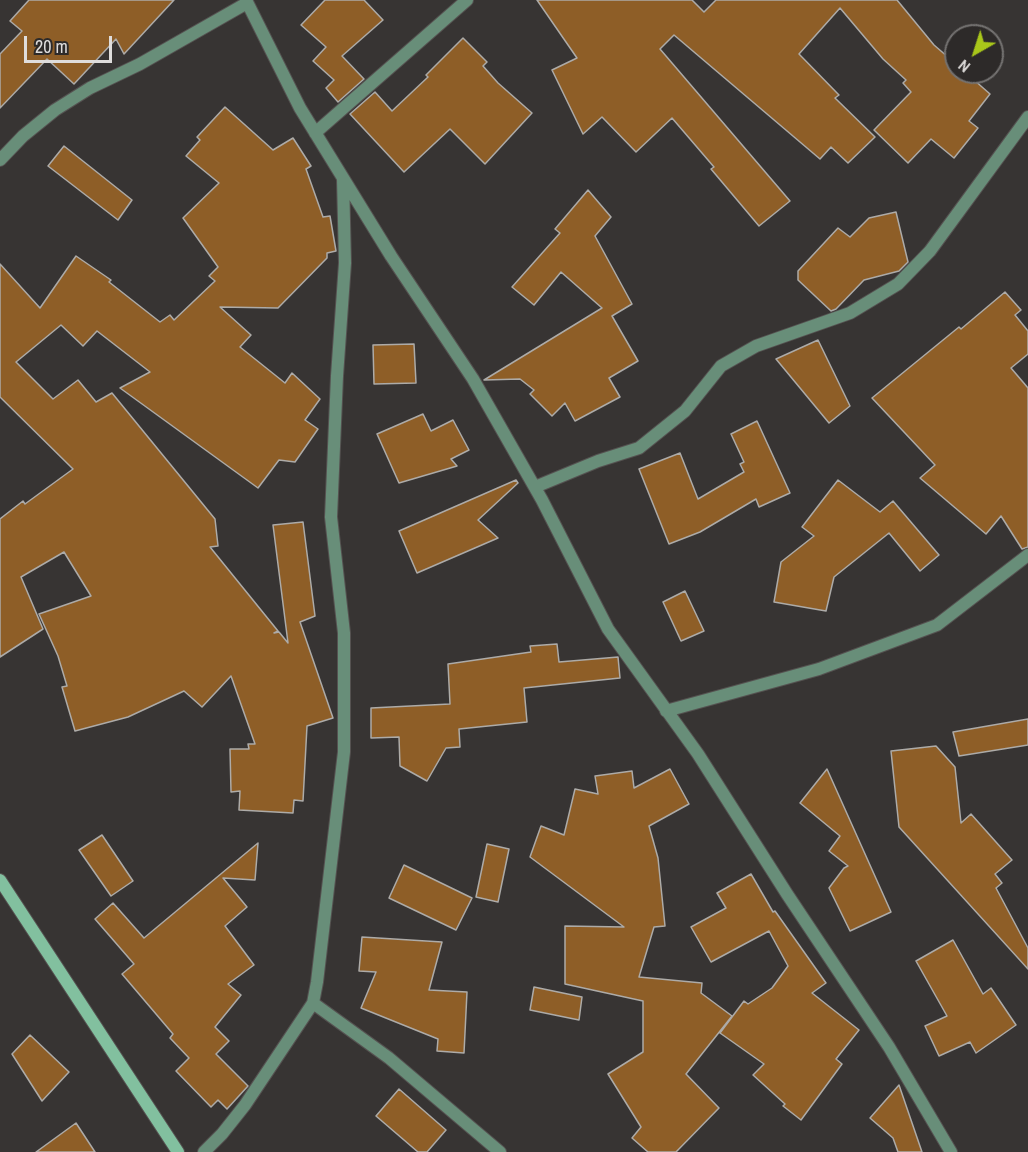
<!DOCTYPE html>
<html>
<head>
<meta charset="utf-8">
<style>
  body { margin:0 }
  #map { position:relative; width:1028px; height:1152px; overflow:hidden; background:#373433; font-family:"Archivo Narrow",sans-serif }
  canvas { display:block }
  .north { position:absolute; left:944px; top:24px; width:60px; height:60px; box-sizing:border-box; background:#2d2a29; border:2px solid #747271; border-radius:50%; rotate:219deg; font-size:16px; font-weight:700; line-height:24px; text-align:center; color:#dfdddc }
  .north::after { content:''; display:block; margin:auto; width:21px; height:27px; background:#a9c71a; clip-path:polygon(50% 0,100% 100%,50% 72%,0 100%) }
  .scale { position:absolute; left:24px; top:36px; width:88px; height:27px; box-sizing:border-box; border:3px solid #dfdddc; border-top:0; padding-left:8px; font-size:18px; line-height:21px; white-space:nowrap; color:#dfdddc; -webkit-text-stroke:4px #2d2a29; paint-order:stroke }
</style>
</head>
<body>
<div id="map">
<canvas width="1028" height="1152"></canvas>
<div class="north">N</div>
<div class="scale">20 m</div>
</div>
<script>
const c = document.querySelector('canvas').getContext('2d');
c.lineJoin = 'round';
function fillPath(path, color) { c.fillStyle = color; c.fill(path, 'evenodd'); }
function stroke(path, color, width, dash) { c.strokeStyle = color; c.lineWidth = width; c.lineCap = dash ? 'butt' : 'round'; c.setLineDash(dash || []); c.stroke(path); }
const building = new Path2D(`
  M29 0H174L124 54 116 39 74 84 47 59 0 108V54L22 31 10 21Z
  M325 0H364L383 20 342 56 364 79 338 102 326 88 334 80 313 61 326 47 301 25Z
  M537 0H692L704 12 716 0H897L934 45 956 64V72H965L990 94 969 121 978 128 954 158 931 139 908 163 874 130 911 92 903 83 906 80 883 59 840 8 799 54 839 95 835 98 875 137 848 163 831 147 820 159 674 35 660 49 790 201 759 226 711 169 714 167 672 118 636 152 602 117 583 134 552 70 577 58Z
  M463 38 487 62 483 66 498 83 532 113 485 164 450 129 404 172 350 114 375 92 392 111 428 77 426 75Z
  M225 107 273 150 293 138 311 166 306 169 323 217 330 216 336 251 327 253V258L278 308 220 307 251 335 240 347 285 383 292 373 320 399 305 420 318 429 295 462 279 460 258 488 120 388 150 372 97 331 83 346 61 325 16 362 53 399 78 380 96 402 112 393 215 519 218 546 210 547 278 631 274 633 279 632 288 643 273 525 303 522 315 616 300 622 333 718 307 726 303 801 294 800 293 813 239 810 240 791 231 792 230 749H249L248 744H255L231 676 202 707 184 691 128 717 75 731 62 687 67 686 58 656 39 614 91 596 64 552 21 577 43 629 0 657V519L23 501 25 504 73 469 0 397V264L40 308 76 256 111 280 109 282 160 322 170 315 174 320 215 281 209 276 218 267 183 218 219 183 186 156 200 140 197 137Z
  M64 146 132 200 118 220 48 166Z
  M588 190 611 217 595 236 632 304 612 316 638 361 609 378 620 397 575 421 565 403 552 416 530 394 534 390 520 379 484 380 602 308 561 272 534 305 512 287 560 233 555 229Z
  M896 212 908 262 899 271 864 280 836 309 831 311 798 280V271L838 228 850 237 869 218Z
  M1005 292 1021 310 1015 315 1028 331V354L1011 368 1028 388V547L1022 549 1001 516 986 534 920 478 935 465 872 398 959 327 961 329Z
  M818 340 850 406 829 423 776 359Z
  M414 344 416 383 374 384 373 345Z
  M423 414 431 431 453 420 469 450 451 459 457 466 399 483 377 434Z
  M757 421 790 493 759 507 756 499 700 532 669 544 639 469 680 453 698 499 744 472 740 464 744 462 731 434Z
  M516 480 518 483 478 520 498 538 417 573 399 531Z
  M838 480 880 512 893 501 939 555 920 571 889 533 834 577 826 611 774 602 781 562 814 536 802 527Z
  M685 591 704 631 681 641 663 602Z
  M557 644 559 662 618 657 620 678 524 688 527 722 459 729 460 747 446 748 427 781 400 766 399 737 371 738V708L450 704 448 664 531 652 530 646Z
  M1028 719V745L959 756 953 732Z
  M936 746 955 767 961 823 971 814 1012 860 995 874 1002 883 996 888 1028 948V969L899 827 891 751Z
  M670 769 689 804 649 826 658 858 665 926 654 927 639 977 702 983 701 993 732 1016 686 1074 719 1108 676 1152H648L632 1138 641 1127 608 1074 643 1052V1001L565 984V926L624 927 530 857 541 826 564 835 575 789 598 794 595 776 632 771 634 788Z
  M827 769 891 912 850 931 829 888 844 868 848 866 829 851 840 836 800 803Z
  M102 835 133 881 111 896 79 850Z
  M258 843 255 880 223 878 247 907 225 926 254 965 228 984 241 995 215 1027 229 1041 216 1054 248 1086 227 1109 218 1100 211 1107 176 1071 189 1058 170 1038 173 1034 122 974 134 964 95 919 113 903 144 938Z
  M487 844 509 849 498 902 476 897Z
  M404 865 472 898 456 930 389 898Z
  M751 874 773 912 775 911 826 983 812 993 859 1030 836 1059 842 1064 801 1120 783 1106 785 1104 753 1075 764 1064 720 1033 744 1001 748 1004 772 988 788 966 769 931 711 962 691 927 726 908 717 893Z
  M362 937 442 942 429 990 467 992 464 1053 437 1051 438 1039 361 1008 376 972 359 971Z
  M953 940 983 994 991 988 1016 1025 976 1053 970 1042 939 1056 925 1026 947 1016 916 961Z
  M534 987 582 997 579 1020 530 1010Z
  M30 1035 69 1072 42 1101 12 1054Z
  M899 1085 922 1152H898L893 1138 870 1118Z
  M399 1089 446 1130 427 1152H418L376 1116Z
  M76 1123 95 1152H36Z`);
const street = new Path2D(`
  M246 0 300 108 391 256 473 379 542 500 608 629 698 754 787 894 889 1047 951 1152
  M315 133 467 0
  M0 160 23 136 55 110 90 88 140 64 247 3
  M535 487 598 461 639 448 685 411 721 366 756 346 850 313 898 284 930 251 1028 117
  M666 711 819 669 937 625 1028 555
  M313 1003 389 1058 500 1152
  M204 1152 222 1134 245 1105 313 1003 317 982 344 752V633L331 517 337 376 345 263 343 179`);
const secondary = new Path2D(`
  M0 880 178 1152`);
fillPath(building, '#8e5e27');
stroke(building, '#adaba8', 1.5);
stroke(street, '#555251', 14);
stroke(secondary, '#555251', 14);
stroke(street, '#688e79', 12);
stroke(secondary, '#82c09f', 12);
</script>
</body>
</html>
